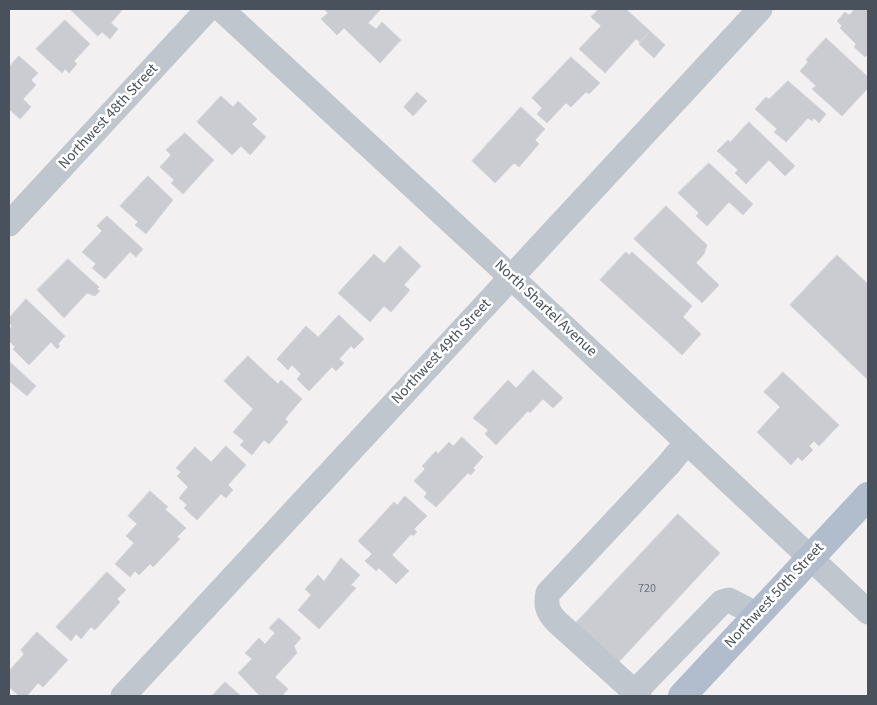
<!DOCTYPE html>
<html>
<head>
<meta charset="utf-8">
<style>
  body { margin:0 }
  #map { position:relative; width:877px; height:705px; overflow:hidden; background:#f2f0f0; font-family:"Source Sans 3",sans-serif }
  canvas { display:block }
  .frame { position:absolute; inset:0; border:10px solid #49515c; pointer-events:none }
</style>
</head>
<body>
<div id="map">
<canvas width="877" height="705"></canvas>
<div class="frame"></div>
</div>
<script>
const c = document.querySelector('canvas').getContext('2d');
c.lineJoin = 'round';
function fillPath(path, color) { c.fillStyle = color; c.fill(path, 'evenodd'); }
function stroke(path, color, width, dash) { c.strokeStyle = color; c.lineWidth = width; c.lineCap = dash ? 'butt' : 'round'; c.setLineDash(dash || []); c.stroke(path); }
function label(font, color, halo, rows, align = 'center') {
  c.font = font + ' "Source Sans 3",sans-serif'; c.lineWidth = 5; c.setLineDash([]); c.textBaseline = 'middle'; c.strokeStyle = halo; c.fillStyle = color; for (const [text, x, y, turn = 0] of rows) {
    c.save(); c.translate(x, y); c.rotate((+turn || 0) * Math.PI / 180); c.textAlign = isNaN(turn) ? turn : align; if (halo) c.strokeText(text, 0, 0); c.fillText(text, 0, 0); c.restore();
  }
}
const building = new Path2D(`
  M70 9H123L111 23 118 29 110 39 102 32 98 36Z
  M324 9H379L380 10 368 23 376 29 382 22 401 40 380 63 344 28 337 35 321 19 328 13Z
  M599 9H626L650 31 640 42 636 39 605 73 579 49 601 26 591 17Z
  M855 9H868V54L865 57 854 47 856 44 840 28 842 26 837 21 845 12 849 15Z
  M65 20 90 44 74 61 77 64 69 73 65 69 62 73 36 49Z
  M650 31 665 45 654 58 639 44Z
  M826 38 868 77V88L842 116 812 89 816 86 800 71 808 62 806 60Z
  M19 56 38 73 31 80 36 85 23 99 31 107 20 119 9 109V67Z
  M571 57 600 83 589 94 586 92 571 107 566 103 547 123 537 114 542 108 532 98Z
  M788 81 826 114 819 123 814 118 812 121 808 118 786 142 774 132 777 129 755 109 766 97 769 99Z
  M417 92 427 101 413 116 404 107Z
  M221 96 233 107 238 101 257 119 252 124 266 137 250 155 241 146 232 155 197 122Z
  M521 107 545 129 535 140 539 144 519 167 514 163 495 183 472 161Z
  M749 122 795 166 785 176 769 160 746 184 735 173 738 170 717 151 728 140 730 142Z
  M185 133 214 160 183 194 171 183 174 180 160 167 171 155 166 150Z
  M709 163 753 204 743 215 729 202 707 226 696 216 699 213 678 193Z
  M148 176 173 200 146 234 135 225 138 222 120 206Z
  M666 206 707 245 704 254 696 263 719 285 702 303 634 239Z
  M107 216 143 249 136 257 130 252 105 279 92 268 96 264 82 252 102 231 97 226Z
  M400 246 421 266 404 285 410 290 391 312 384 306 370 322 338 293 374 254 384 263Z
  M626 252 629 255 632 252 692 306 683 317 701 334 682 355 600 280Z
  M837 255 868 284V380L790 305Z
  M68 259 99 287 97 289 100 291 95 296 87 293 64 318 37 290Z
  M26 299 65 336 58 344 60 346 57 349 51 342 29 365 13 349 15 347 9 341V330L12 326 9 323V318Z
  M339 315 364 339 354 349 351 346 339 359 344 363 336 371 332 367 309 391 297 379 301 374 292 365 288 370 277 359 306 326 318 337Z
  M248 356 278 384 281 380 302 399 285 419 288 422 269 444 264 440 252 455 240 445 244 441 233 432 253 409 224 381Z
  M9 361 36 386 27 396 9 381Z
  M533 370 563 398 553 408 543 399 530 413 528 411 496 445 485 434 488 430 473 418 508 380 516 388Z
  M783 372 839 425 819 446 814 441 809 446 813 450 802 461 798 457 791 465 757 432 780 407 764 392Z
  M462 437 483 457 473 468 475 470 471 475 468 473 436 507 424 497 427 493 414 481 425 469 422 466 436 451 438 454 449 442 453 446Z
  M226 446 246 465 228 485 233 490 226 498 221 494 197 520 184 508 187 505 179 498 188 487 177 476 181 472 176 468 195 447 211 462Z
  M150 491 168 507 165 509 186 528 177 537 180 539 153 567 150 564 139 575 135 571 130 577 115 564 134 543 126 536 137 524 128 516Z
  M405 496 427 516 414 529 417 532 413 536 411 534 392 555 409 571 396 584 379 568 376 571 365 561 372 554 358 541 394 502 397 505Z
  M678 514 720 553 617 664 574 625Z
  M341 558 360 575 351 585 356 588 319 629 298 610 311 595 305 589 318 575 324 581Z
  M107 572 126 590 117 599 120 602 95 630 91 627 81 639 76 634 71 641 56 627Z
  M279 618 301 638 294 646 297 653 275 677 288 689 282 696H260L238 673 252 659 245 653 259 638 265 644 275 633 269 628Z
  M37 632 68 660 43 687 38 683 27 696H19L9 687V671L24 654 21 650Z
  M225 682 241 696H212Z`);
const minor = new Path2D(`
  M221 9 511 277 868 612
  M9 224 208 9
  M123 696 760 9
  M631 696 722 602 729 600 758 615
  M639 696 556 621C548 612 545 606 548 593L668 465 687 442`);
const major = new Path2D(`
  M682 696 868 496`);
const numberNames = [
  ["720",647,589]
];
const streetNames = [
  ["Northwest 48th Street",109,117,-47],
  ["North Shartel Avenue",545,309,43],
  ["Northwest 49th Street",442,352,-47],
  ["Northwest 50th Street",775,596,-47]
];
fillPath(building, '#caccd2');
stroke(building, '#d4d5db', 1);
stroke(minor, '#bfc6ce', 25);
stroke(major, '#b1bdcd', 28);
label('12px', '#69707a', null, numberNames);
label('15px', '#49515c', '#fff', streetNames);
</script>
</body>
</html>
